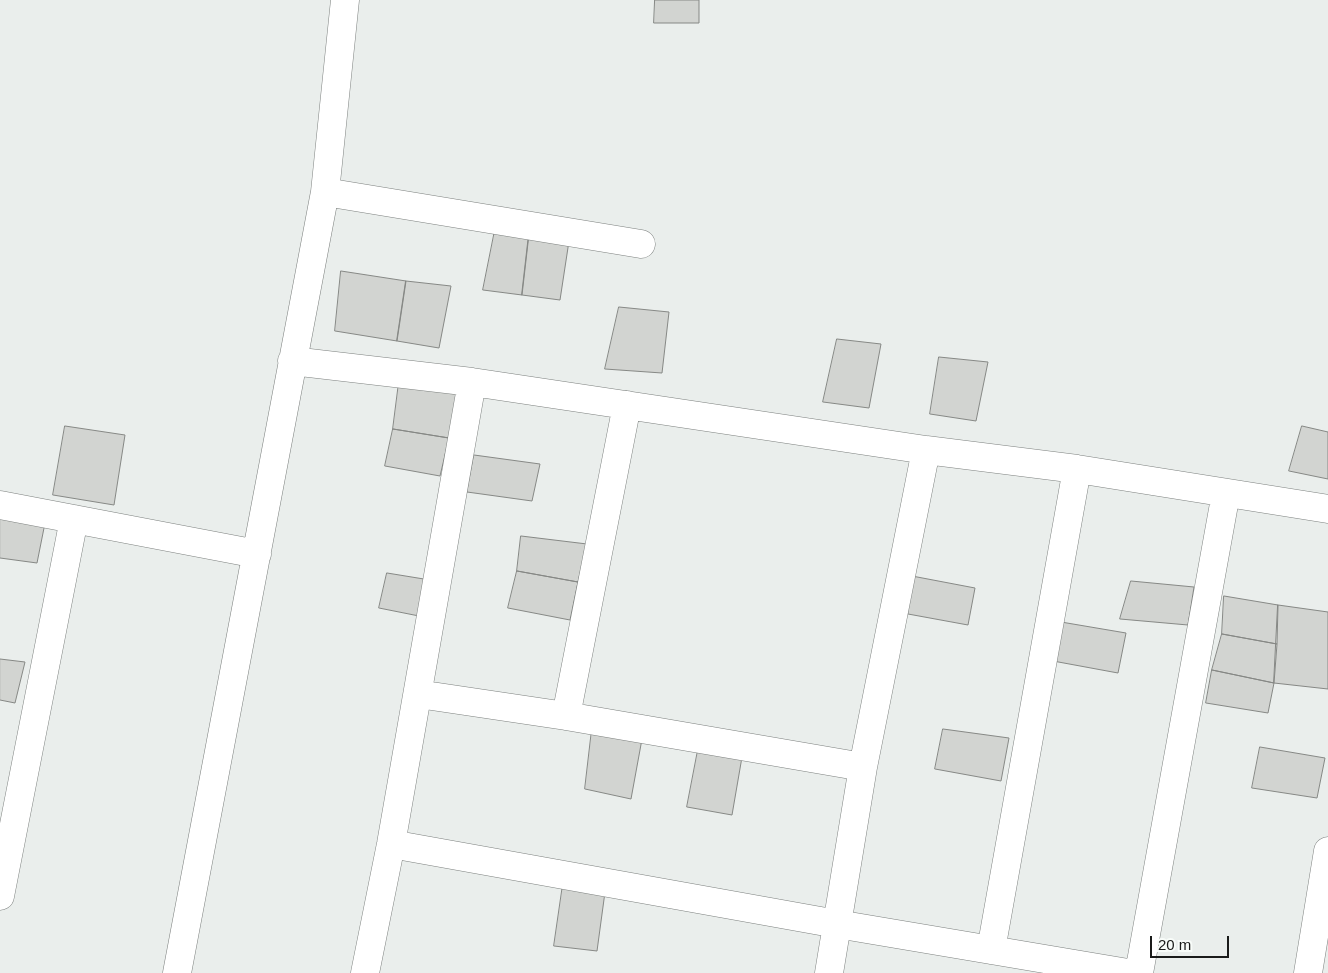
<!DOCTYPE html>
<html>
<head>
<meta charset="utf-8">
<style>
  body { margin:0 }
  #map { position:relative; width:1328px; height:973px; overflow:hidden; background:#eaeeec; font-family:Helvetica,sans-serif }
  canvas { display:block }
  .scale { position:absolute; left:1150px; top:936px; width:79px; height:22px; box-sizing:border-box; border:2px solid #1a1b1a; border-top:0; padding-left:6px; font-size:15px; line-height:18px; white-space:nowrap; color:#1a1b1a; -webkit-text-stroke:4px #f8fcf9; paint-order:stroke }
</style>
</head>
<body>
<div id="map">
<canvas width="1328" height="973"></canvas>
<div class="scale">20 m</div>
</div>
<script>
const c = document.querySelector('canvas').getContext('2d');
c.lineJoin = 'round';
function fillPath(path, color) { c.fillStyle = color; c.fill(path, 'evenodd'); }
function stroke(path, color, width, dash) { c.strokeStyle = color; c.lineWidth = width; c.lineCap = dash ? 'butt' : 'round'; c.setLineDash(dash || []); c.stroke(path); }
const building = new Path2D(`
  M655 0H699V23H654Z
  M495 230 529 234 522 295 483 290Z
  M529 234 569 241 560 300 522 295Z
  M341 271 406 281 397 341 335 331Z
  M406 281 451 286 439 348 397 341Z
  M619 307 669 312 662 373 605 369Z
  M837 339 881 344 869 408 823 402Z
  M939 357 988 362 976 421 930 414Z
  M399 382 459 390 449 438 393 429Z
  M65 426 125 435 114 505 53 495Z
  M1302 426 1328 432V479L1289 471Z
  M393 429 449 438 440 476 385 466Z
  M474 455 540 464 532 501 467 492Z
  M0 515 45 523 37 563 0 558Z
  M521 536 587 544 578 582 517 571Z
  M517 571 578 582 570 620 508 608Z
  M387 573 430 580 424 617 379 608Z
  M912 576 975 588 968 625 908 614Z
  M1131 581 1194 587 1188 625 1120 619Z
  M1224 596 1278 605 1277 644 1222 634Z
  M1278 605 1328 612V689L1274 683Z
  M1061 622 1126 633 1118 673 1053 661Z
  M1222 634 1277 644 1274 683 1212 670Z
  M0 659 25 662 15 703 0 700Z
  M1212 670 1274 683 1268 713 1206 703Z
  M592 729 642 739 631 799 585 789Z
  M943 729 1009 738 1001 781 935 769Z
  M1260 747 1325 758 1317 798 1252 788Z
  M698 750 742 757 732 815 687 807Z
  M563 884 605 892 597 951 554 946Z`);
const minor = new Path2D(`
  M325 192 641 244
  M292 361 472 382 926 450 1077 469 1328 509
  M0 505 257 554
  M418 694 566 716 863 767
  M566 716 627 405
  M391 844 837 924 1128 973
  M0 896 74 519
  M991 950 1077 469
  M177 973 325 192 345 0
  M365 973 391 844 472 382
  M829 973 863 767 926 450
  M1139 973 1226 493
  M1308 973 1328 851`);
fillPath(building, '#d2d4d1');
stroke(building, '#868885', 1);
stroke(minor, '#7d817f', 29);
stroke(minor, '#fff', 28);
</script>
</body>
</html>
